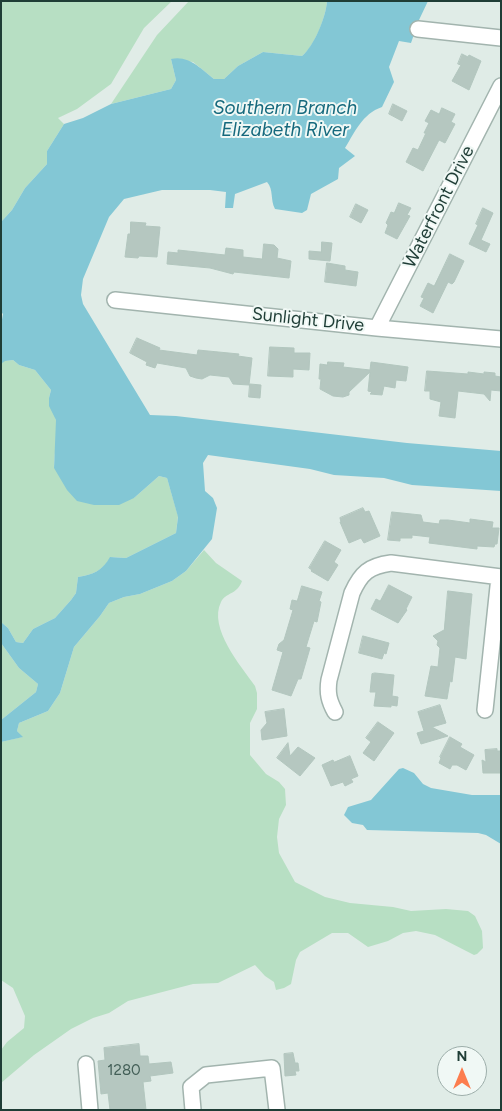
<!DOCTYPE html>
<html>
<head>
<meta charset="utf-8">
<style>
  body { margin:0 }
  #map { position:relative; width:502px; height:1111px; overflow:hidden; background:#e0ece7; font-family:Figtree,sans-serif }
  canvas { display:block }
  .frame { position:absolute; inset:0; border:2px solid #1f3d36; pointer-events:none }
  .north { position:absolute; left:437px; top:1046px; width:50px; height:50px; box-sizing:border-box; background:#f0f8f5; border:1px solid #9cada9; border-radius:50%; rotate:0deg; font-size:14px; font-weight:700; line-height:20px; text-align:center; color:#1f3d36 }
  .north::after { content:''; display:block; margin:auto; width:18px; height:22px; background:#fc7d4e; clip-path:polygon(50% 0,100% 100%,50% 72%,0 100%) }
</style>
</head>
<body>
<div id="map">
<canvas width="502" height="1111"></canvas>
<div class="frame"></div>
<div class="north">N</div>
</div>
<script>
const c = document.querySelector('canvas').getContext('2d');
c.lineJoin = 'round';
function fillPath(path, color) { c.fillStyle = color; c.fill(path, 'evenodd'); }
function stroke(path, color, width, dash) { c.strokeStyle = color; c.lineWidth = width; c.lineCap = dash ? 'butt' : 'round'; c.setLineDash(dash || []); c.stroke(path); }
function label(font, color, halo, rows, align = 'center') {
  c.font = font + ' Figtree,sans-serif'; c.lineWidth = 4; c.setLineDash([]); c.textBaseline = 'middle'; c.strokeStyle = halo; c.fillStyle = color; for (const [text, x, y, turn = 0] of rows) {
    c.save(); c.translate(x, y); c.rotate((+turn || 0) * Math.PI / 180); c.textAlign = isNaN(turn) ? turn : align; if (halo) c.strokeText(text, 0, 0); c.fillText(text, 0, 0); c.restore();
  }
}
const green = new Path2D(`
  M1 1H172L144 28 111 84 77 109 58 118 64 124 47 151V164L25 188 12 210 1 222Z
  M189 1H327C326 17 314 47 302 56L263 52 238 66 224 79H214L193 62 171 59 176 80 171 89 111 104 157 35Z
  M13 360 19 365 35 370 51 390C46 406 54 406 56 420 58 430 54 457 54 468L134 498 159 476 167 478 178 516 176 533 126 558 111 557C103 570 93 575 78 577L76 593 71 600 55 618 33 629 23 643 16 642 8 628 1 622V364L4 361Z
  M204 550 216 563 242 581C237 595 226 592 221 602 208 628 241 666 255 686L257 693V709L250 723V755L266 774 279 782 285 789 286 805 279 819 277 837 279 853 295 882 325 897 350 903 393 907 411 911 446 909 468 911 475 916 482 931 483 948 477 954 474 955 435 935 416 931 403 933 388 941 368 947 348 933H332L300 952 296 960 291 984 284 988 276 990 274 982 265 976 255 965 218 983 193 984 128 1001 109 1013 93 1018 71 1029 34 1055 1 1083V1050L7 1042 24 1028 25 1016 13 988 1 980V742L22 737 17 731 19 723 48 711 60 693 74 647 100 616 109 603 124 597 140 594 172 581 186 571Z
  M1 643 19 668 38 684 36 692 1 720Z`);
const water = new Path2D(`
  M327 1H428L419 20 411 43 399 41 389 67 394 82 382 107C362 114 355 132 345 148L355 156 339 168 338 179 311 194 307 210 302 213 275 209C270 200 274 190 267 182L235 194 233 208H225L226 192 210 190H162L124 199 109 217 83 279 81 295 83 304 150 415 176 416 407 443 501 451V491L412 485 384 478 334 475 310 469 208 455 203 463 205 491 213 498 217 508 212 539 186 571 172 581 140 594 124 597 109 603 100 616 74 647 60 693 48 711 19 723 17 731 23 737 1 742V720L36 692 38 684 19 668 1 643V622L8 628 16 642 23 643 33 629 55 618 71 600 76 593 78 577C93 575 103 570 110 557L126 558 176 533 178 517 167 478 159 476 134 498 119 505H94L77 501 67 490 54 468 56 420 49 406V398L51 390 35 370 19 365 13 360 5 361 1 364V325L3 314 1 312V222L12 210 25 188 47 164V151L64 124 83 118 111 104 171 89 176 80 171 59C189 55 201 69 214 79H224L238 66 263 52 302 56C314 46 326 17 327 1Z
  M403 768 414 773 423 784 431 788 472 795H501V844L486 835 478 833 367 830 363 825 352 823 344 815 348 807 371 800 399 769Z`);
const building = new Path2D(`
  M462 54 468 57 469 55 481 61 469 90 452 81 461 65 458 64Z
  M393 104 407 111 402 121 389 114Z
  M442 108 455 114 451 122 455 124 445 143 439 140 423 171 406 162 413 148 418 150 426 133H424L429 123 425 121 431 110 439 114Z
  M399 203 411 208 407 215 410 216 397 239 385 233 388 225 386 223 391 212 394 213Z
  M356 204 368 210 361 223 350 217Z
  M483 208 493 213 481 240 490 244 486 252 469 244 478 225 476 224Z
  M131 222 146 223 145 226 160 227 157 257 139 256 138 258 125 257 128 234H130Z
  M322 242 332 243 330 261 309 259V251L321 252Z
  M264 244 274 245 278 249 277 258 291 261 289 278 234 272 233 274 210 268 167 264 168 252 178 253V250L225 255 226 248 243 250V257L262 259Z
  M450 254 464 261 454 282 452 284 448 282 433 313 420 306 424 298 421 297 428 283 434 286Z
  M327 263 345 266V270L358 272 356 286 325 282Z
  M137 338 160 348 159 350 197 355 198 350 239 354 238 356 252 358 249 385 233 384 229 377 210 375 202 379 196 378 190 376 186 368 157 363 155 368 146 365 147 362 130 353Z
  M270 347 294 348V353H310L309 370 293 369V377L268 376Z
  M328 362 344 363 343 367 370 370 371 362 408 367 406 381 396 380 395 388 384 386 382 395 370 394 372 392 368 391 370 372 349 392V395L343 397 333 396 320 389 321 379H319L320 364 327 365Z
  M427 371 468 374V372L484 374V372L495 373V376L501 377V391L491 390 490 401 484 394 458 391 455 418 439 416 441 402 430 399V391H425Z
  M250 384 261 385 260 398 249 397Z
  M363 508 365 512 369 511 380 536 364 543 361 538 349 543 340 522H341L340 518Z
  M392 512 421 515 423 522 439 524 440 520H448L470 523V519L493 522 492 528H499L497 544H495L494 547 477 546V549L429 543 430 537 412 535V538H400V541L388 540Z
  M325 541 341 550 334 562 338 565 328 581 311 571 312 570 309 568Z
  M389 585 412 597 406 609 407 610 398 623 371 609 376 599 380 601Z
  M302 586 322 592 319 601 321 602 317 622 314 621 306 647 310 648 301 679H298L291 696 272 690 283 652 277 650 279 644 284 640 293 610 290 609 292 600 297 601Z
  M448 591 472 594 466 659 455 657 452 682 450 681 447 699 425 696 431 666 438 667 440 648 437 645 438 641 433 636 444 630Z
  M363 636 389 643 386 654 384 653 382 659 359 653Z
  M375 673 394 675 392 696 398 697 397 706 391 705V707L374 706 376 692H370L372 674Z
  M440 705 446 723 432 727 448 736 421 744 417 733 424 731 418 712Z
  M284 709 287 736 262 740 261 730 267 723 265 712Z
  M378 722 394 733 374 761 363 753 371 742 366 738Z
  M450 737 462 744 460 747 474 755 466 770 457 765H452L450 769 439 763 441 758 440 757Z
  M288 743 290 756 298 747 315 758 300 776 277 758Z
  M497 749V751H501V773H483L482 760 486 762 485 750Z
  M350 756 358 776 351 779 353 782 345 786 343 782 331 786 322 765 333 760 334 762Z
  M139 1044 140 1056H148L149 1064 171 1062 173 1073 150 1076 151 1081 143 1082 146 1110H110L108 1093 101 1094 98 1061 105 1060 104 1048Z
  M293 1053 295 1063H298L299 1071H295L296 1075 285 1076 284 1054Z`);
const minor = new Path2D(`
  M418 29 501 38
  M115 300 377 328 501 339
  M377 328 501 86
  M485 710 499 577
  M335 712C329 701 327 693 329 680L352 593C361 573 369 566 391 563L501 577
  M86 1064 90 1110
  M193 1110 191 1087 206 1075 272 1068 277 1110`);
const numberNames = [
  ["1280",124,1071]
];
const streetNames = [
  ["Waterfront Drive",439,207,-63],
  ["Sunlight Drive",308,320,6]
];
const waterNames = [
  ["Southern Branch",285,108],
  ["Elizabeth River",285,130]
];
fillPath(green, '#b7dfc3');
fillPath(water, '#83c7d5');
fillPath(building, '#b5c7c0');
stroke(building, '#b2c6be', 1);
stroke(minor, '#a2b4ae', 18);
stroke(minor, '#fff', 15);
label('15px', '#446058', null, numberNames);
label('18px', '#1f3d36', '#f0f8f5', streetNames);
label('italic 19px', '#15697d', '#f0f8f5', waterNames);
</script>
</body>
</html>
